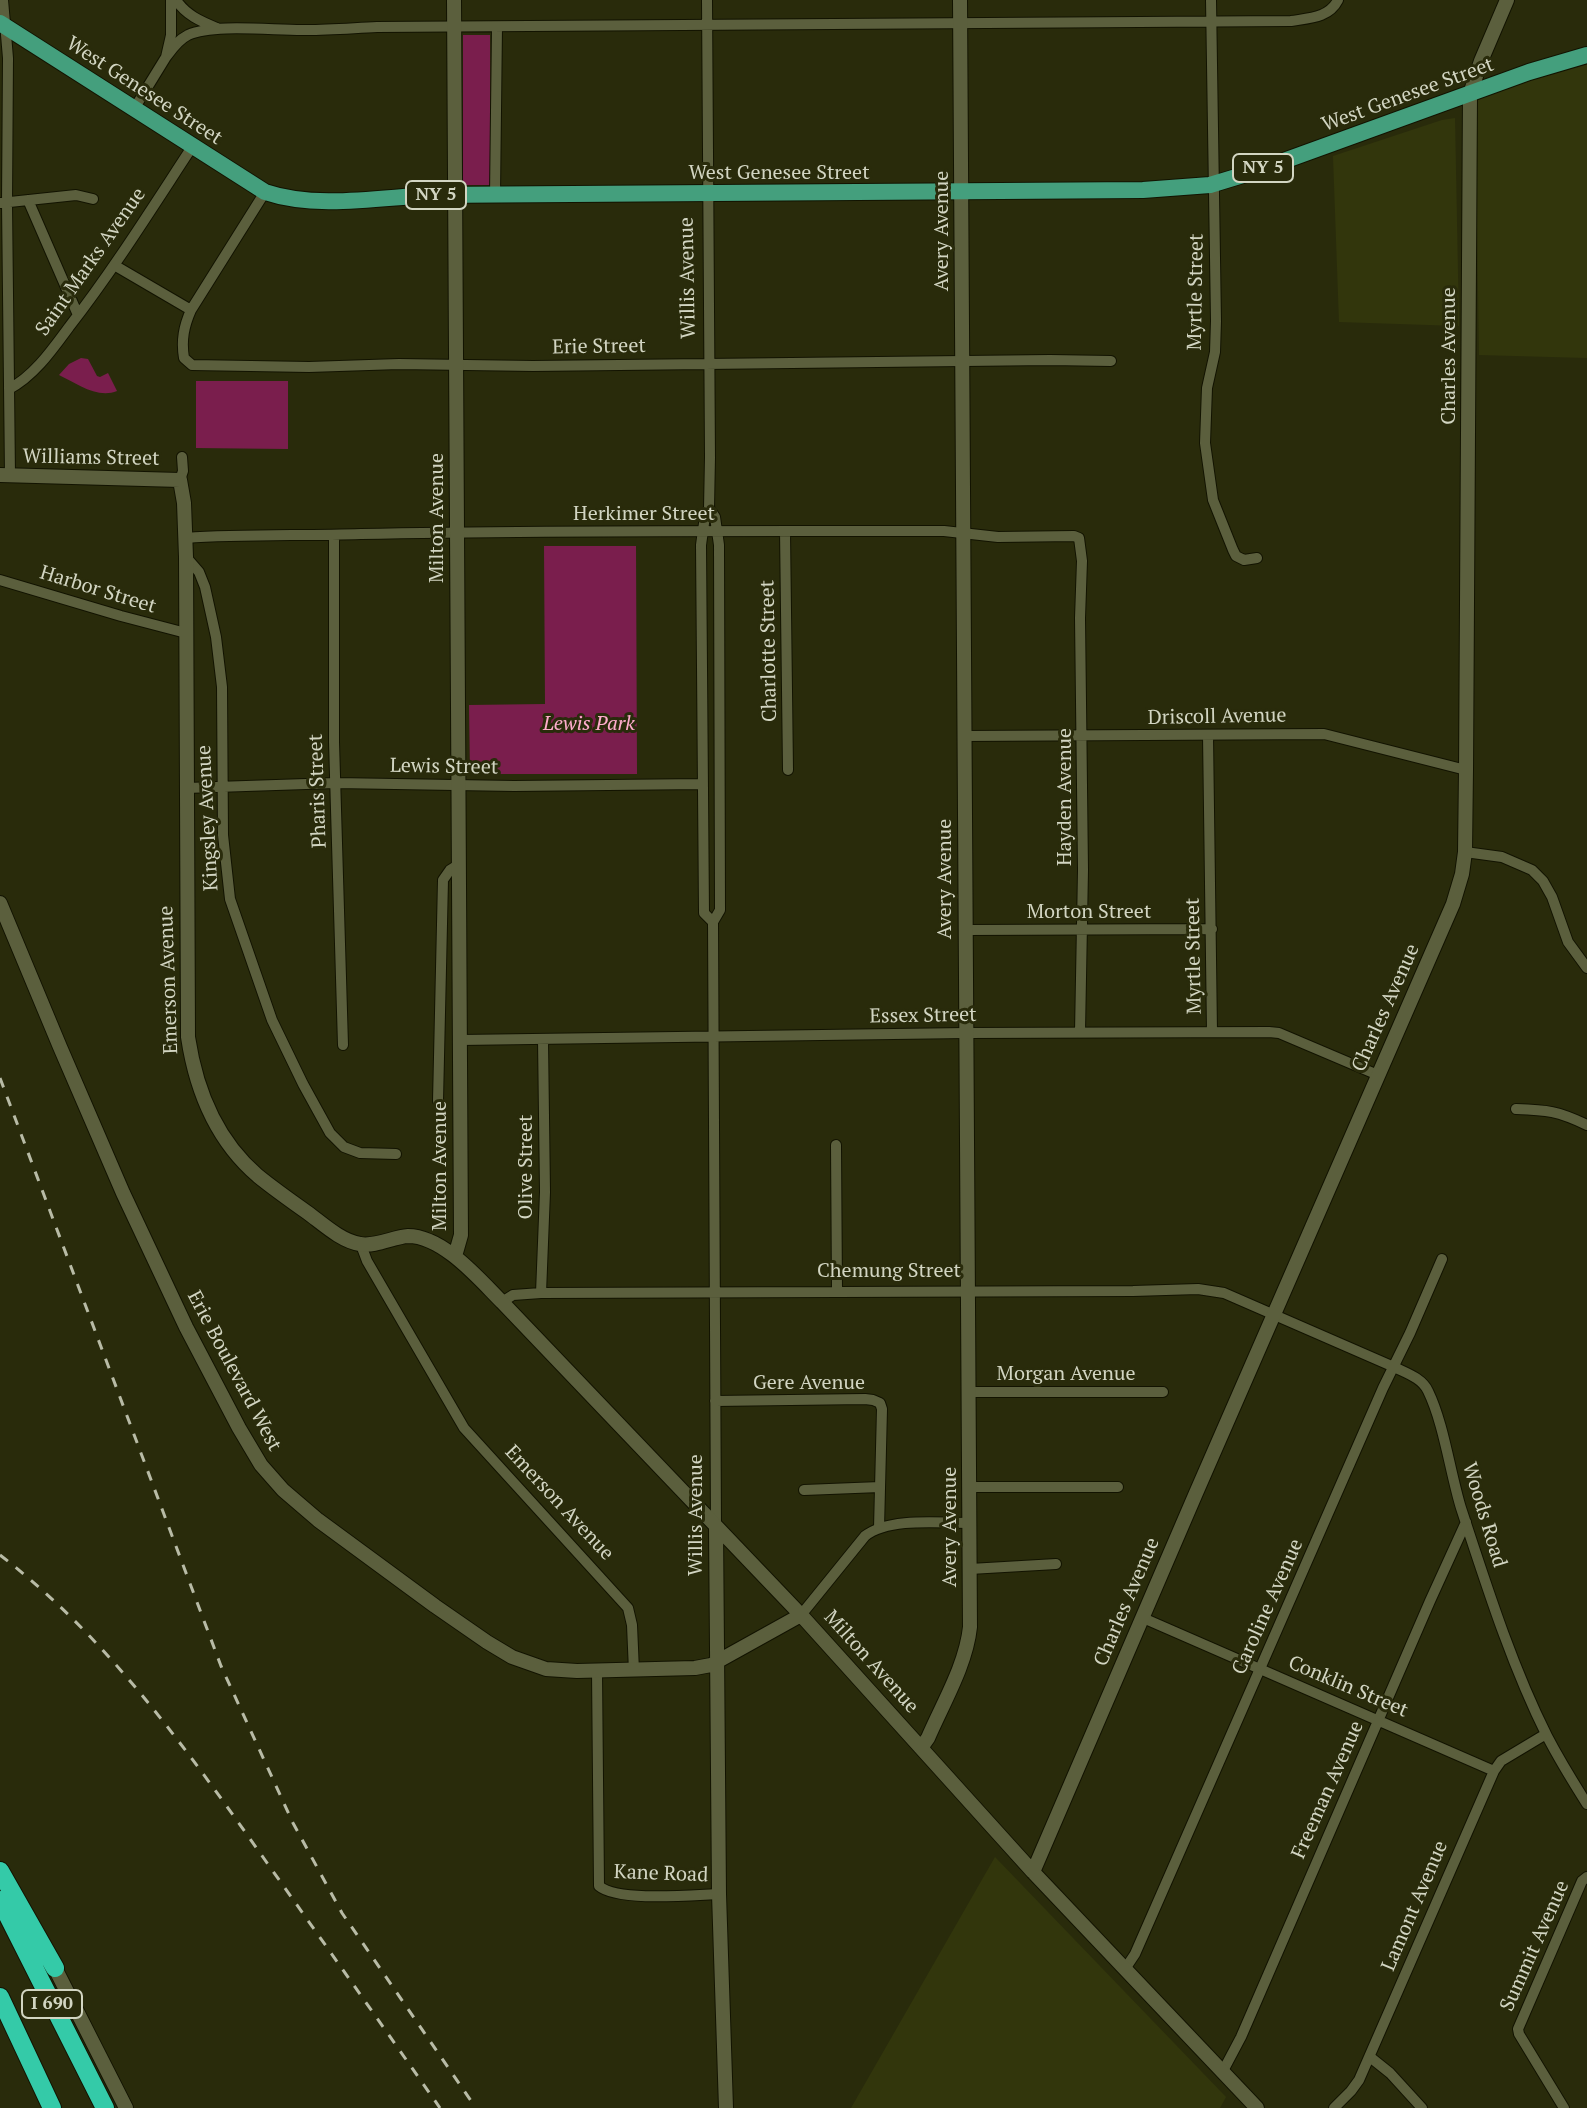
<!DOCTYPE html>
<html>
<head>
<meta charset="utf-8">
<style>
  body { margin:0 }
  canvas { display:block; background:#292b0b }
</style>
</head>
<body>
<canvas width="1587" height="2108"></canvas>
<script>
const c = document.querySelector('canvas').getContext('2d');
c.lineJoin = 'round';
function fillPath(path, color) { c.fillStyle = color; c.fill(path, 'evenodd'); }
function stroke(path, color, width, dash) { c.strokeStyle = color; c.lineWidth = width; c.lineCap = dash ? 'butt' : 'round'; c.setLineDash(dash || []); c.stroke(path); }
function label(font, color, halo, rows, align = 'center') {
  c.font = font + ' "PT Serif",serif'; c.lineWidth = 6; c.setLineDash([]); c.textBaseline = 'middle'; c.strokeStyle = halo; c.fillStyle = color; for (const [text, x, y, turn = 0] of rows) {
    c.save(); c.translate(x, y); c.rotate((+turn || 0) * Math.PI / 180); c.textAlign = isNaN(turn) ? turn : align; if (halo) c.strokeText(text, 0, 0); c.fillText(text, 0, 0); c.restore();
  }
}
const built = new Path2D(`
  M1587 62V358L1479 355 1475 98Z
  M1455 118 1459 326 1339 322 1333 156 1442 120Z
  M995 1857 1226 2097 1220 2108H851Z`);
const green = new Path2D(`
  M463 35H490L491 185H463Z
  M81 358 88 359 97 376 100 377 108 373 117 391C97 399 76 383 59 375L69 364Z
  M196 381H288V449L196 448Z
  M544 546H636L637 774H470L469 705 545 704Z`);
const street = new Path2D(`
  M3 0 8 58 7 203 10 476
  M176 0C186 15 200 21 217 28
  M707 0 710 457 709 508 705 516 701 545 704 913 713 922
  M1211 0 1216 321 1215 352 1207 388 1205 443 1213 500 1233 550 1236 556 1244 560 1257 558
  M166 57C172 49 178 40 188 35 214 23 277 31 307 30 330 30 354 28 377 27L1291 21C1309 18 1329 18 1338 0
  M134 109 166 57 171 35V0
  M265 192 191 310C184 326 181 340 184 358L192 365 309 367 399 364 533 366 1050 360 1111 361
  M495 195 497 27
  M28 200 78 315
  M0 203 76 195 93 199
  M114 265 191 310
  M9 389C34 376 52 350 69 327 114 269 152 208 192 147
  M180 480 183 471 182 457
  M709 508 715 517 719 545 720 910 713 922 716 1526
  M785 531 788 770
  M334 535V742L343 1045
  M186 538C244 534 303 536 361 534 555 530 750 531 944 531L998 537 1074 536 1079 538 1082 561 1080 618 1083 870 1080 1032
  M186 557 199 572 205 587 216 637 222 687 223 835 230 899 272 1020 303 1084 330 1133 344 1147 360 1153 396 1154
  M0 580 121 616 186 633
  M1208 735 1212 1032
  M964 736 1324 734 1466 770
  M186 788 336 783 514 786 702 784
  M1465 852 1502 857 1532 870 1543 881 1552 897 1568 942 1587 968
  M966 930 1212 929
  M460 1040 966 1033 1269 1032 1279 1033 1378 1075
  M438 1101 443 880 450 870 458 865
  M1516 1109C1547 1110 1558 1111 1587 1125
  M836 1145 837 1291
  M361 1245 367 1261 464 1428 628 1608 632 1625 634 1671
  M541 1293 545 1192 543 1040
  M502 1302 513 1295 541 1293 1133 1291 1198 1289 1224 1293 1394 1367C1406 1373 1422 1378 1428 1391 1444 1424 1450 1472 1461 1508 1486 1584 1511 1664 1547 1736 1559 1759 1573 1782 1587 1804
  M969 1392H1163
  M715 1401 865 1399 873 1400 880 1403 882 1409 879 1528
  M969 1487H1118
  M804 1490 880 1487
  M970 1569 1056 1564
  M801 1615 865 1536C889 1517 940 1523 970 1523
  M1143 1618 1494 1771
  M597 1671 599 1886C618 1902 692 1895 719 1894
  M1125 1969 1135 1954 1383 1388 1410 1333 1442 1259
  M1370 2057 1390 2073 1422 2108
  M1223 2071 1241 2037 1430 1601 1466 1522
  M1334 2108 1351 2091 1359 2080 1494 1771 1501 1761 1546 1734
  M1564 2108 1519 2034 1518 2029 1582 1881 1587 1877`);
const secondary = new Path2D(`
  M454 0 461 1235 455 1256
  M0 475 180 480 184 503 186 557 188 1037C196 1090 217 1141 258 1176 274 1189 291 1201 308 1213 323 1224 341 1241 360 1244 376 1247 393 1237 408 1236 443 1236 479 1279 502 1302L801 1615 1033 1872 1257 2108
  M0 903 60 1047 123 1193 186 1327 239 1428 261 1465 283 1490 318 1520 435 1606 487 1642 512 1657 546 1669 577 1671 695 1668 711 1665 801 1615
  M716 1527 719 1894 726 2108
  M921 1748 928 1738C943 1703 966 1665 970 1627L960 0
  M1033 1872 1196 1493 1453 904 1462 874 1465 852 1466 770 1470 94 1481 61 1507 0
  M55 1968 126 2108`);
const primary = new Path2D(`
  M0 23 265 192C315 209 377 198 429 195L1143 190 1210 185 1256 171 1529 72 1587 55`);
const highway = new Path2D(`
  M0 1871 55 1968
  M0 1900 105 2108
  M0 1997 52 2108`);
const rail = new Path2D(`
  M0 1078 221 1666 293 1823 342 1913 476 2108
  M0 1555C108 1638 187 1750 265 1860 324 1943 382 2025 440 2108`);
const shields = [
  [1263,168,60],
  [436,195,60],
  [52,2004,60]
];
const shieldNames = [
  ["NY 5",1263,168],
  ["NY 5",436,195],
  ["I 690",52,2004]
];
const streetNames = [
  ["West Genesee Street",144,91,33],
  ["West Genesee Street",1408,95,-20],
  ["West Genesee Street",779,173],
  ["Avery Avenue",942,231,-90],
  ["Saint Marks Avenue",91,262,-55],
  ["Willis Avenue",688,278,-91],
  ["Myrtle Street",1196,292,-89],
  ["Erie Street",599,347,-1],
  ["Charles Avenue",1449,356,-90],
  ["Williams Street",91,458,1],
  ["Herkimer Street",644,514],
  ["Milton Avenue",437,518,-90],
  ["Harbor Street",98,590,17],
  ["Charlotte Street",769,651,-91],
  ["Driscoll Avenue",1217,717,-1],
  ["Lewis Street",444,767,1],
  ["Pharis Street",318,791,-92],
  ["Hayden Avenue",1065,797,-90],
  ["Kingsley Avenue",208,818,-93],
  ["Avery Avenue",945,879,-90],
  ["Morton Street",1089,912],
  ["Myrtle Street",1194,956,-91],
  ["Emerson Avenue",169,980,-92],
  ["Charles Avenue",1386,1008,-66],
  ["Essex Street",923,1016,-1],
  ["Milton Avenue",440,1166,-90],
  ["Olive Street",526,1167,-90],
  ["Chemung Street",889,1271],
  ["Erie Boulevard West",234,1371,62],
  ["Morgan Avenue",1066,1374],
  ["Gere Avenue",809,1383],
  ["Emerson Avenue",559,1503,47],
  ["Willis Avenue",696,1515,-90],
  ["Woods Road",1484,1515,73],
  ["Avery Avenue",950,1527,-90],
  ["Charles Avenue",1127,1602,-67],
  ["Caroline Avenue",1268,1607,-66],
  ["Milton Avenue",871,1662,48],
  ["Conklin Street",1348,1687,23],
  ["Freeman Avenue",1328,1790,-66],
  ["Kane Road",661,1874,2],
  ["Lamont Avenue",1415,1906,-67],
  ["Summit Avenue",1535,1946,-66]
];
const parkNames = [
  ["Lewis Park",589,724]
];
fillPath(built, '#32360c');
fillPath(green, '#7a1e4d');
stroke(street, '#121300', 12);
stroke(secondary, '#121300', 16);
stroke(primary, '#121300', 18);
stroke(highway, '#121300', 20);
stroke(street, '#5b5f3d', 10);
stroke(secondary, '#5b5f3d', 14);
stroke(primary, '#449f7d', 16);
stroke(highway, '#34caa8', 18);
stroke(rail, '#b8bba6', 3, [10, 10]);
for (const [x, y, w] of shields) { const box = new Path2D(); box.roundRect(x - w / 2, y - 14, w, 28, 6); c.fillStyle = '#292b0b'; c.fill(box); stroke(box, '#d2d5c2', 2); }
label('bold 18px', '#d2d5c2', null, shieldNames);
label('20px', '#d2d5c2', '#292b0b', streetNames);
label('italic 20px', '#feaccd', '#292b0b', parkNames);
</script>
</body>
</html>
